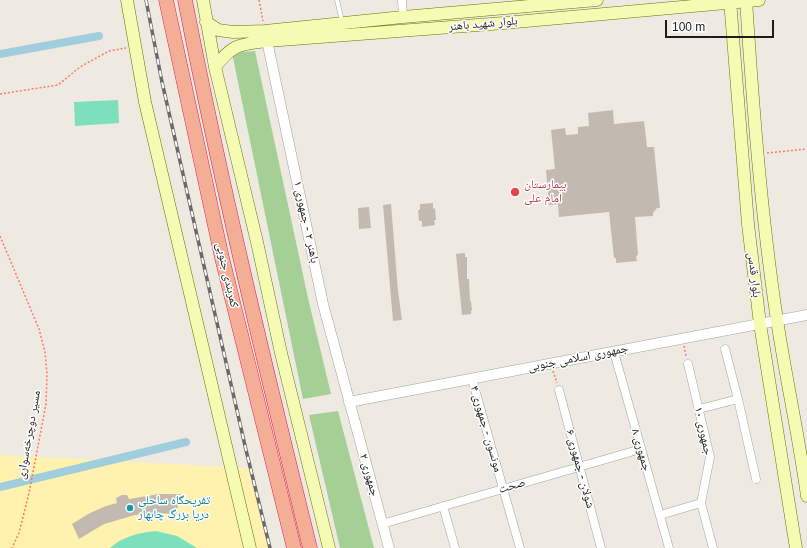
<!DOCTYPE html>
<html>
<head>
<meta charset="utf-8">
<style>
  body { margin:0 }
  #map { position:relative; width:807px; height:548px; overflow:hidden; background:#eeeae1; font-family:Helvetica,sans-serif }
  canvas { display:block }
  .scale { position:absolute; left:665px; top:20px; width:109px; height:18px; box-sizing:border-box; border:2px solid #1c1c1c; border-top:0; padding-left:5px; font-size:12px; line-height:14px; white-space:nowrap; color:#1c1c1c; -webkit-text-stroke:3px #fff; paint-order:stroke }
</style>
</head>
<body>
<div id="map">
<canvas width="807" height="548"></canvas>
<div class="scale">100 m</div>
</div>
<script>
const c = document.querySelector('canvas').getContext('2d');
c.lineJoin = 'round';
function fillPath(path, color) { c.fillStyle = color; c.fill(path, 'evenodd'); }
function stroke(path, color, width, dash) { c.strokeStyle = color; c.lineWidth = width; c.lineCap = dash ? 'butt' : 'round'; c.setLineDash(dash || []); c.stroke(path); }
function label(font, color, halo, rows, align = 'center') {
  c.font = font + ' Helvetica,"Noto Naskh Arabic",sans-serif'; c.lineWidth = 3; c.setLineDash([]); c.textBaseline = 'middle'; c.strokeStyle = halo; c.fillStyle = color; for (const [text, x, y, turn = 0] of rows) {
    c.save(); c.translate(x, y); c.rotate((+turn || 0) * Math.PI / 180); c.textAlign = isNaN(turn) ? turn : align; if (halo) c.strokeText(text, 0, 0); c.fillText(text, 0, 0); c.restore();
  }
}
const forest = new Path2D(`
  M255 51 308 298 331 394 303 399 232 53Z
  M338 411 374 548H340L309 415Z`);
const sand = new Path2D(`
  M0 455 251 468 269 548H0Z`);
const pitch = new Path2D(`
  M118 100 119 123 75 126 74 102Z
  M156 531 177 536 197 548H110C123 536 139 533 156 531Z`);
const canal = new Path2D(`
  M0 54 99 36
  M0 487 186 442`);
const building = new Path2D(`
  M613 110 614 124 644 121 647 147H654L660 208H657L653 213V216L635 217 638 255 636 256 637 261 616 263V258H614L609 212 559 217 558 204 549 205 546 170 555 169 551 130 565 128 566 135 578 134V127L589 126 588 113Z
  M433 203V209L435 208 436 220H434L435 225 422 227V221H419L418 210H420V204Z
  M391 204 398 291 402 320 393 321 383 205Z
  M369 207 371 228 359 229 358 208Z
  M465 253V257H467V279H469L470 301H471L472 310 471 311V314L462 315 456 254Z
  M159 494H181L176 514 152 513 135 515 104 524 79 539 72 524 90 513 106 506 117 503 116 498 122 495H127L129 499Z`);
const path = new Path2D(`
  M259 0 263 21
  M0 94 58 85 80 67 109 51 126 48
  M767 153 807 149
  M0 236 39 329 45 352 47 374 46 404 29 493 19 533 12 548
  M684 346 686 356
  M553 371 557 383`);
const service = new Path2D(`
  M337 0 342 21`);
const minor = new Path2D(`
  M402 0 403 17
  M725 349 738 399 756 479
  M614 352 669 548
  M688 364 710 457 701 503 713 548
  M472 379 520 548
  M559 390 601 548
  M699 409 738 399
  M443 506 455 548
  M660 515 701 503
  M382 524 641 449`);
const tertiary = new Path2D(`
  M267 41 323 304 389 548
  M349 402 807 315`);
const secondary = new Path2D(`
  M127 0 145 102 250 548
  M203 0 215 67 257 242 281 353 329 548
  M730 0 748 224 760 324 796 548
  M746 0C753 107 761 214 777 320 786 379 799 437 807 496
  M206 22 218 30 233 32 265 31 403 17 597 0
  M215 67C234 43 239 45 267 41L504 23 759 0`);
const trunk = new Path2D(`
  M166 0 222 258 294 548
  M185 0C221 184 265 366 310 548`);
const rail = new Path2D(`
  M146 0 162 82 246 450 270 548`);
const markers = [
  [515,192,5,"#e0444e"],
  [130,508,4,"#0f9aa8"]
];
const streetNames = [
  ["بلوار شهید باهنر",483,24,-5],
  ["باهنر ۲ - جمهوری ۱",306,222,78],
  ["کمربندی جنوبی",227,275,77],
  ["بلوار قدس",754,275,83],
  ["جمهوری اسلامی جنوبی",578,358,-11],
  ["مونسون - جمهوری ۴",486,429,74],
  ["جمهوری ۱۰",703,431,78],
  ["مسیر دوچرخه‌سواری",29,435,-80],
  ["جمهوری ۸",641,450,74],
  ["شولان - جمهوری ۶",580,469,75],
  ["جمهوری ۲",369,475,74],
  ["صحت",512,486,-16]
];
const healthNames = [
  ["بیمارستان",524,185],
  ["امام علی",524,199]
];
const cultureNames = [
  ["تفریحگاه ساحلی",138,501],
  ["دریا بزرگ چابهار",138,515]
];
fillPath(forest, '#a4cf95');
fillPath(sand, '#fff1ae');
fillPath(pitch, '#7ce0bd');
stroke(canal, '#a0cedd', 8);
fillPath(building, '#c2bab1');
stroke(service, '#a3a3a3', 5);
stroke(minor, '#a3a3a3', 9);
stroke(tertiary, '#a3a3a3', 11);
stroke(secondary, '#657502', 13);
stroke(trunk, '#dc1e59', 15);
stroke(path, '#fe7763', 1.5, [2, 2]);
stroke(service, '#fff', 4);
stroke(minor, '#fff', 8);
stroke(tertiary, '#fff', 10);
stroke(secondary, '#f5fbb2', 12);
stroke(trunk, '#f4ae96', 14);
stroke(rail, '#6a6a6a', 3.5);
stroke(rail, '#fff', 2, [6]);
for (const [x, y, r, color] of markers) { const dot = new Path2D(); dot.arc(x, y, r, 0, 2 * Math.PI); c.fillStyle = color; c.fill(dot); stroke(dot, '#fff', 1.5); }
label('12px', '#1c1c1c', '#fff', streetNames);
label('12px', '#be3a42', '#fff', healthNames, 'left');
label('12px', '#0d838f', '#fff', cultureNames, 'left');
</script>
</body>
</html>
